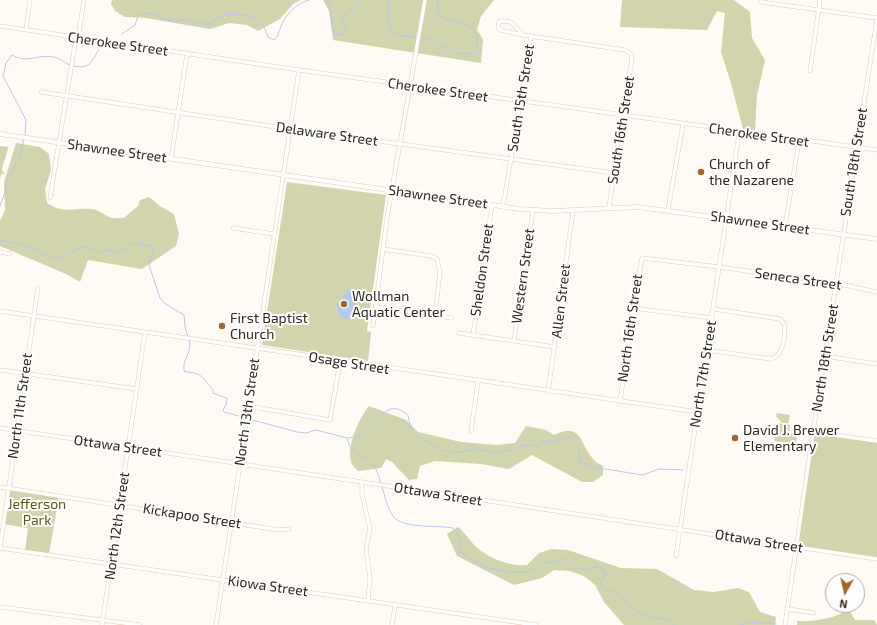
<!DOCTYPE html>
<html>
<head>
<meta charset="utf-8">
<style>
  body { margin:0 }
  #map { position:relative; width:877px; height:625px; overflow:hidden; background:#fffaf4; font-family:"Exo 2",sans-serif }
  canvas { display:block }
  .north { position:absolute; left:825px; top:573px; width:40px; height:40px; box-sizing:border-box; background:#fff; border:1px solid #aca9a4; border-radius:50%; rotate:188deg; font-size:11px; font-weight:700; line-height:16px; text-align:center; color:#2f271b }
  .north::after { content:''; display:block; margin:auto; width:14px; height:18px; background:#a4642c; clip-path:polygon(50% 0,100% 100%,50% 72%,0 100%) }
</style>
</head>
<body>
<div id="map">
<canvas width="877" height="625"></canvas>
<div class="north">N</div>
</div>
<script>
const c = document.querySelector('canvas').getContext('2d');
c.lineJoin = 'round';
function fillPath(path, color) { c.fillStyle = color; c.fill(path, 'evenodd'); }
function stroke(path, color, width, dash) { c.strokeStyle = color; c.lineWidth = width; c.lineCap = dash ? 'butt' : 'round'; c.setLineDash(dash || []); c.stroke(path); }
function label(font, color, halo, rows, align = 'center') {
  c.font = font + ' "Exo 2",sans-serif'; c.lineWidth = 4; c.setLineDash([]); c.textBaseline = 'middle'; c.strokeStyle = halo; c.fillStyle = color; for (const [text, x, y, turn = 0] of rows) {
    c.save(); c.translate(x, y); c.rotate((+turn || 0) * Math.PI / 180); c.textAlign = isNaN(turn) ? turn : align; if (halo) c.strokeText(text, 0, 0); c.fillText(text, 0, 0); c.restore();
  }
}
const green = new Path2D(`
  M112 0H301L293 4 280 19 258 31 247 25 229 23 210 29 146 18 125 17 115 11 111 4Z
  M323 0H494L481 16 477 30 483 39 481 63 333 40 329 11Z
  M622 0H734L750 12 752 38 765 60 757 95 755 130 743 129 730 80 721 52 725 13 717 11 707 30 620 27Z
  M16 143 40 147 49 154 51 170 45 189 47 203C64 215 74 207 92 209 99 210 103 214 109 217 113 219 120 218 124 218L138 206 140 200 149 197 160 206 174 214 179 234 176 246 142 269 88 260 80 282 66 274 0 246V221L5 210 4 182Z
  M0 146 8 147C7 156 3 162 2 170L5 174H1L0 181Z
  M287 182 386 195 367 331 371 332 368 361 262 345Z
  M369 406 406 420 418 432 461 442 497 445 515 443 526 426 546 430 554 435C582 421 580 445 593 459 595 462 600 464 603 466V475L593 482H582L532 455 509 469 481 464 435 461 420 466 417 479 409 480 392 462 386 459 381 468 358 471C356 469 353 466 352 464 345 448 359 418 369 406Z
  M777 413 790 415 788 424 782 423 776 416Z
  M777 423 790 425 789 433 797 434 796 449 790 448 788 443 774 441Z
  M813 432 877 441V559L797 547Z
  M8 489 59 496 49 554 25 551 28 528 3 524Z
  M458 527C465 533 469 539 475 546 488 558 510 567 527 565L539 553 552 549 568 550 621 568 657 569 694 590 714 592 738 588 749 592 760 612 776 617 775 625H624L604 602 595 585 584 576 570 571 554 570 542 578 514 585 457 556 447 534Z
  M849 610 855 620H874L877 625H797V621C814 622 835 618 849 610Z`);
const water = new Path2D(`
  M347 289 354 290 353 296H356L355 305H351L356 306 355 310 351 311 349 320 343 318 338 313 342 311 338 312 337 303 345 304 342 303 343 294 346 295Z`);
const stream = new Path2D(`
  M326 0C334 9 330 23 334 34L343 35 347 29 342 21 343 16 354 9 361 0
  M387 0 389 2C388 30 385 36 416 37
  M122 34 135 25 138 16 149 13C162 14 168 26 184 19 192 20 199 25 208 24 214 23 216 18 221 16 232 12 253 15 261 23 265 27 266 32 268 37L274 40C278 37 278 33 280 29 285 15 295 4 309 0
  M420 37 425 38C438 44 463 61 477 51 481 18 459 27 440 16L437 6 438 0
  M73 66C90 69 91 63 99 49
  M25 135 26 120 3 76 6 63 12 55C28 64 36 54 53 57 58 57 64 63 70 65
  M0 206 5 192 7 179 19 159 24 139
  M0 240 24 246 56 258 84 247 100 252 107 250 118 252 123 250 132 243 152 246 153 251 149 265 160 298 164 303 184 315 185 327 188 337
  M189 340C193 352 182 359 184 371 189 373 193 372 197 374 202 375 209 385 213 390V393L227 398 226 405 223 410 224 412 246 418
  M249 419 297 432 306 433 316 430 347 438C352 457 360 452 371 463 377 468 379 477 381 484
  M348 438 364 435C367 429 370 427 374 423 385 411 392 402 408 415L411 430 414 434 443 451 462 452 474 449 500 453 525 445H539L541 441H552L568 437C574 440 583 453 578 461L592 467 643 475 659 469 683 470
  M382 487C385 496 387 508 393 516 401 529 438 525 453 528L459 536 460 552C487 570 500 574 533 571L539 565 562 559 581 569 596 567 604 569 606 573 601 583 604 589 621 595 631 607 641 614 651 617 671 620 674 625
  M741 625 749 622 776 624`);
const minor = new Path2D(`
  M761 0V2L877 18
  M0 26 299 70 877 150
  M26 30 30 0
  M523 35 500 30 498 28 499 22 503 21 511 22 523 35 625 50 631 54 632 60 622 116 609 208
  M78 38 84 0
  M810 71 820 0
  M41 92 290 129 614 173
  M171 159 187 54
  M50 198 76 38
  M503 207 531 36
  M668 210 683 124
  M785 226 799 141
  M233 228 274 234
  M383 249 431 256 437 259 440 272 435 315
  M0 252 10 254
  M375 307 452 318
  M633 308 712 318
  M0 311 698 412
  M373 326 387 218 425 0
  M459 333 555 347
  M473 335 492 205
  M514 341 533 210
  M707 350 770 359C784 357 785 337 785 325L780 319 714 309
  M825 356 877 364
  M0 370 137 389
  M548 392 573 211
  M620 402 633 308 642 258 719 267 845 285 877 292
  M248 406 330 420 340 362
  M0 428 877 559
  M471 431 478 382
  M813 432 877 441
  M362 483V494L370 529 366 548 370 578 368 600
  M0 487 279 530 289 529
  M0 548 536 625
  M0 548 38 288
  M676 556 739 133
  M0 607 140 625
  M788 609 814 613
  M102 625 145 332
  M216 625 299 70
  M392 625 395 605
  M785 625 813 432 877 19`);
const tertiary = new Path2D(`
  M0 134 520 209 552 211 638 207 877 239`);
const markers = [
  [701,172,4,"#a4642c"],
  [344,304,4,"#a4642c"],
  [222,326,4,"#a4642c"],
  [735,438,4,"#a4642c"]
];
const streetNames = [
  ["Cherokee Street",118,44,8],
  ["Cherokee Street",438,90,8],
  ["South 15th Street",521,98,-81],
  ["South 16th Street",621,130,-81],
  ["Delaware Street",327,134,8],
  ["Cherokee Street",759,135,8],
  ["Shawnee Street",117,151,8],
  ["South 18th Street",854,162,-81],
  ["Shawnee Street",438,197,8],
  ["Shawnee Street",760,223,8],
  ["Sheldon Street",482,270,-82],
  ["Western Street",523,276,-82],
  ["Seneca Street",798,279,8],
  ["Allen Street",561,301,-83],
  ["North 16th Street",630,328,-82],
  ["North 18th Street",825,358,-81],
  ["Osage Street",349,363,9],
  ["North 17th Street",703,374,-81],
  ["North 11th Street",20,406,-82],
  ["North 13th Street",247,412,-82],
  ["Ottawa Street",118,446,8],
  ["Ottawa Street",438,494,9],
  ["Kickapoo Street",192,516,9],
  ["North 12th Street",117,526,-82],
  ["Ottawa Street",759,541,9],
  ["Kiowa Street",268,586,8]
];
const poiNames = [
  ["Church of",709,164],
  ["the Nazarene",709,180],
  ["Wollman",352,296],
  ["Aquatic Center",352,312],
  ["First Baptist",230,318],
  ["Church",230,334],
  ["David J. Brewer",743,430],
  ["Elementary",743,446]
];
const parkNames = [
  ["Jefferson",37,504],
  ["Park",37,520]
];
fillPath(green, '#d1d4ac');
fillPath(water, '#b2caf0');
stroke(stream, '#b2caf0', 1);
stroke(minor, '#e2cbad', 4.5);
stroke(tertiary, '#e2cbad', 5);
stroke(minor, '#fff', 3.5);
stroke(tertiary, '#fff', 4);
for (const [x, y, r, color] of markers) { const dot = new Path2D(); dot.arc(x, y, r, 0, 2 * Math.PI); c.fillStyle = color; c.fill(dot); stroke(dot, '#fff', 1.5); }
label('14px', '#2f271b', '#fff', streetNames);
label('14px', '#2f271b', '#fff', poiNames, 'left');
label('14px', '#585912', '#fff', parkNames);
</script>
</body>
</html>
